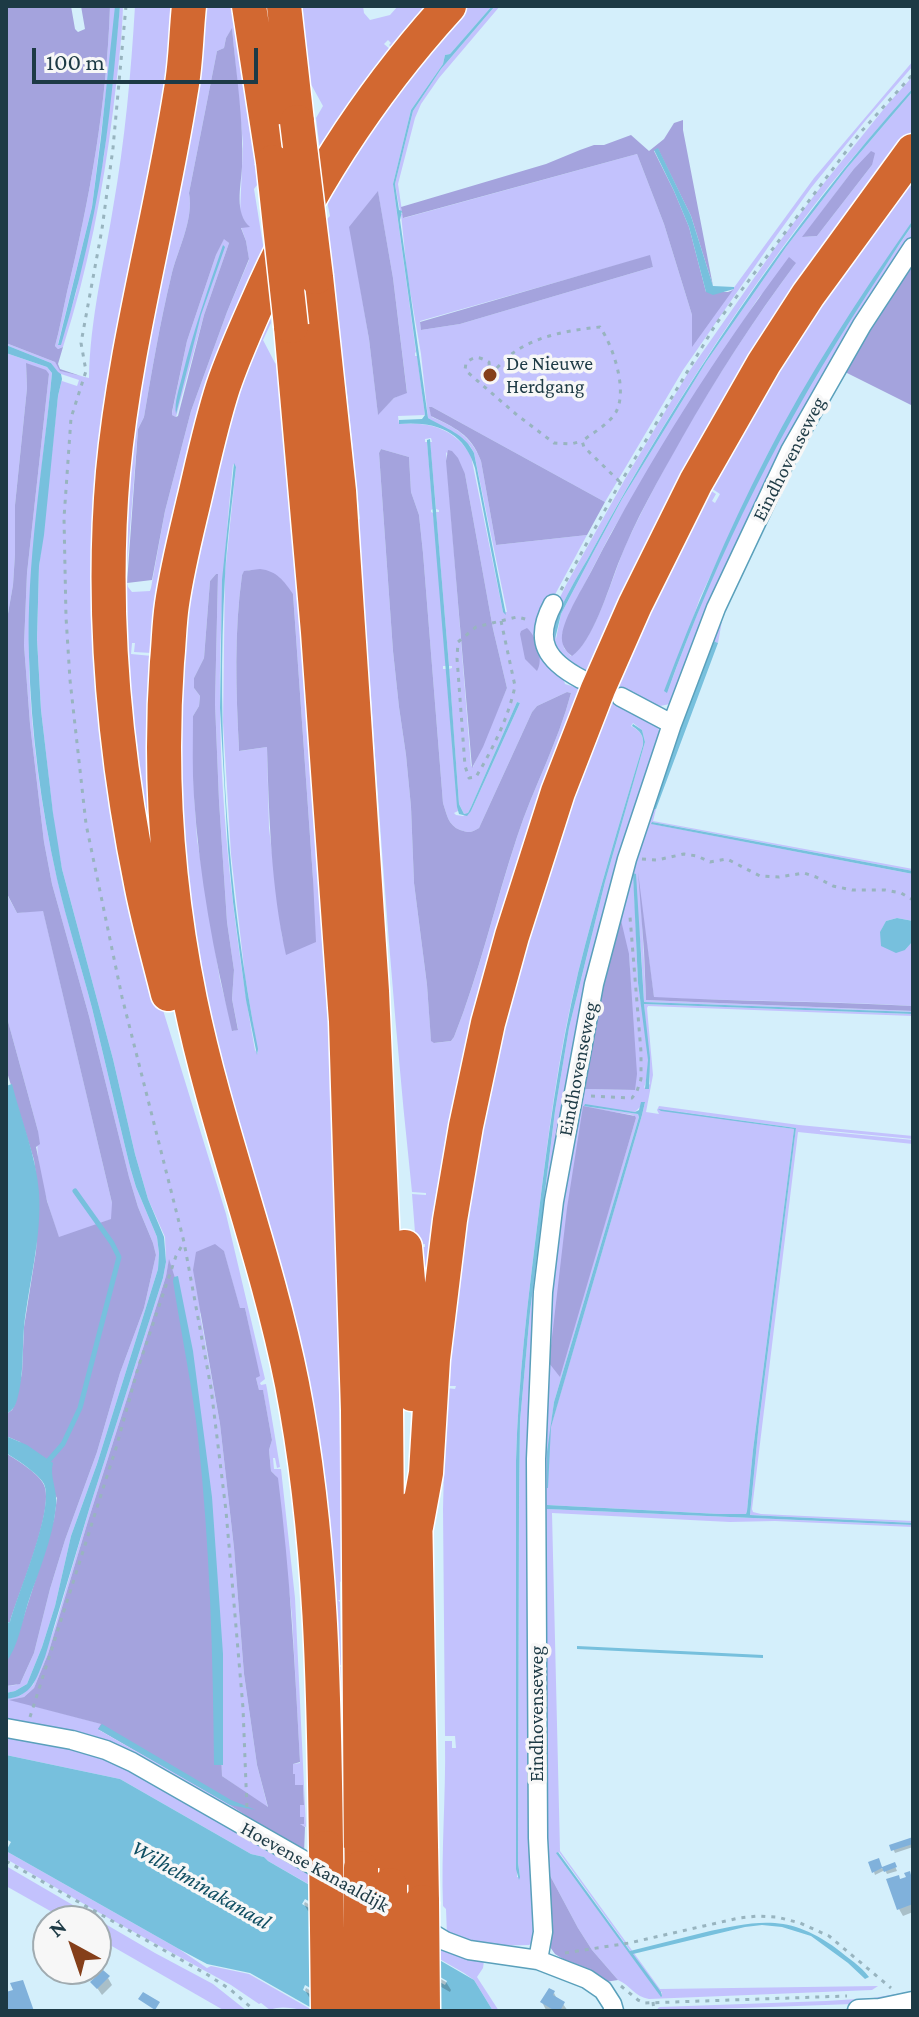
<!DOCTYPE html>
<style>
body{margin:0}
#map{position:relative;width:919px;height:2017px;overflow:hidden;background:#d4effb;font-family:"Crimson Pro",serif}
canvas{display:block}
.frame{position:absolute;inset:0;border:8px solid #1d3a45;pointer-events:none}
.north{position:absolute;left:32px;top:1905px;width:80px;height:80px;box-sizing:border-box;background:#f7f7f7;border:2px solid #a0abb0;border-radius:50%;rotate:320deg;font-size:22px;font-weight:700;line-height:32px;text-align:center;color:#1d3a45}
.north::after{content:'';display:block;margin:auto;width:28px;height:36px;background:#853f1a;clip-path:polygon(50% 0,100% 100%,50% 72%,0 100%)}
.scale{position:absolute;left:32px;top:48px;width:226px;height:36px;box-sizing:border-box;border:4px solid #1d3a45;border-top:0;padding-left:10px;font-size:24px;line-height:28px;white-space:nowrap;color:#1d3a45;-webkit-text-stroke:6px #f7f7f7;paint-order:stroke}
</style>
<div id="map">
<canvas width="919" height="2017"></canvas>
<div class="frame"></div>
<div class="north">N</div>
<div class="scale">100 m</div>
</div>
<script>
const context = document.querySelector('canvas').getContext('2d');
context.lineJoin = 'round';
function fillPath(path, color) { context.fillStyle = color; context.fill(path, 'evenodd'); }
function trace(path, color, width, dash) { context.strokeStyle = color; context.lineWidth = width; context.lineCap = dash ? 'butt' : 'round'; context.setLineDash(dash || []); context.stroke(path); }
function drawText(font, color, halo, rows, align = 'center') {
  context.font = font + ' "Crimson Pro",serif'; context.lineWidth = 7; context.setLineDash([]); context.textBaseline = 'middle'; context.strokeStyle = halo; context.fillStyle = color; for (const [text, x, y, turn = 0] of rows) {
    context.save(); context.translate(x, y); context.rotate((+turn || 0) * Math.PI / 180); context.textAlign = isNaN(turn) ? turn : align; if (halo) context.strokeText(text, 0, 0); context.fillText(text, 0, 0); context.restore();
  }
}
const green = new Path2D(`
 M110 6H115V20L92 207 58 344 60 345 76 293 104 156 120 6H123C122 41 117 76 113 111 103 191 88 270 63 347L58 349 55 346C60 328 63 310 67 292 90 199 107 102 110 6Z
 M135 6H175L173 43 104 455 150 968 226 1214 265 1379 260 1383 261 1385 266 1384 267 1389 280 1467 277 1468 275 1458H273L274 1469H281L295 1598 306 1827 299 1824 300 1805H304L303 1785H295V1775L293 1774V1764L300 1763 292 1616 276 1476 271 1471 269 1450 272 1440 263 1391 259 1390 256 1378 259 1375 245 1308 240 1309 224 1252 200 1314 220 1424 234 1548 244 1674 257 1765 268 1808 222 1776 217 1639 169 1261 166 1276 88 1521 48 1654 34 1688 24 1697 12 1700 102 1724 99 1730 230 1805 293 1848 447 1935 446 1909 443 1906C441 1851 446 1796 445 1741H452V1748H456L455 1736H445L443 1509 446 1388 455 1389 456 1386H446L457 1281 461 1280 457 1279C471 1180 489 1083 514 987 539 891 574 797 609 705L614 702 657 724 661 737 627 845 538 1323V1917L534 1942 529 1945 491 1946 449 1937 123 1752 6 1721V1699L21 1695 33 1685 55 1626 91 1503 163 1278 166 1262 165 1237 148 1199 135 1154 113 1059 62 869 55 832 41 710 37 639 39 566 58 396 62 379V381L77 386 79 380 58 373 51 363 6 345V343L55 362 61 371 89 378C90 320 104 264 113 208 125 141 131 73 135 6ZM633 723 642 730 645 742 605 882 569 1028 555 1111 530 1312 520 1421 519 1498 518 1863 520 1877H517L516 1461C518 1380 528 1299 538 1219 548 1137 558 1054 578 973 597 897 620 821 643 745 644 735 640 731 631 726Z
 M193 6H236L257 176V185L254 189 264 251 152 653 134 652 135 643H132L131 654 152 656C147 727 147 797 152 868L145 881 114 542ZM232 29 243 144 240 213 248 227H241L246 241 249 260 227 312 191 411 165 511 151 588 150 591 132 592 128 587 126 579 138 429 144 417C152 370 160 323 171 277 177 250 194 221 189 193L217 51 224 48 226 38Z
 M297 6H363L364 13 370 20 390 15 398 6H427L392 48 389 45 391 43 388 40 384 44 391 50 320 150 316 118 323 106 312 86 308 84Z
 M460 6H492L450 54 445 55 443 64 411 110 393 184 416 352 415 353V356H417L425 415 398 416 399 424C429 421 456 429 471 456L503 612H507L474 453 470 446 428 418 421 354 407 273 401 214H403L404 218 637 154 664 224 692 315V345L814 178 913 61V66L866 120 811 188 769 246 683 370 605 502 432 407H429L432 417C455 427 472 437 481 461L496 545 587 535 544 615 565 684 584 690 423 1359 416 1247H425V1244L416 1245 412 1194 426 1195V1193L412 1192C388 968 375 744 358 520L360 519 347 394 330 263 332 259 326 220 330 216 325 191ZM378 192 393 278 407 392 394 398 378 414 369 339 350 227ZM649 256 653 267 460 324 421 330 420 321ZM431 438 432 442H430L436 509 439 510V512H436L449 666H452V668L449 669 459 804 464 814 468 813 471 807 517 702 520 703 471 811 463 816 456 815 454 813 458 811 446 669H443V666H446C442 615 439 563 433 513L431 512V510L433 509 427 442H425V439ZM381 449 409 457 411 492 419 515 423 553 443 803C447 815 448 825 460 830 469 833 471 833 479 828L532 712 537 706 567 692 571 693C558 743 533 788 517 837 495 904 480 972 454 1037L451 1041 435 1043 431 1040 427 985 414 883 411 807 406 755 399 707 393 651 379 453ZM446 452 465 474 493 629 507 688 473 767 471 766Z
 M495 6H500L439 78 421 104 415 118 398 184 402 211H400L395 184 413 111 441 69Z
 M913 76V88C885 120 857 152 830 185 740 299 661 424 592 551 582 570 548 621 556 639L561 614 593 553 622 499 706 362 786 247 847 168 913 91V136L592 677 549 648 550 618 566 585 625 479 688 373 777 245 816 193 887 105ZM872 165 817 236 803 237 853 170ZM796 263C731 350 674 444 627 542 615 568 595 642 571 656L564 648 562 635 570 612 611 533 669 436 759 297Z
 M913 177V220L817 368 766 457 700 598 667 693C699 605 736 518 781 436 820 363 866 293 913 224V242L890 273 670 704 660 706 633 696 634 692 619 687 622 674 646 619 710 490 716 494 712 501 715 503 720 494 711 488 739 436 806 326Z
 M224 238 229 243 204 315 176 417 172 415V413L187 341 216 255Z
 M913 256V266L891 295 796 455 723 615 718 643 713 641 652 809H656L653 821 913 869V871L674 826 652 822V824L913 874V921L897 918 886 921 880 933 905 950 913 941V1006C827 1001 740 1001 654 998L641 901 646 1000 913 1011V1012L644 1002 641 951 633 875C636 910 636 946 638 982 641 1013 655 1058 644 1088L650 1084 644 1004 913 1014V1016L648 1006 647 1008 653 1075 646 1112 659 1114 657 1110 659 1106 799 1125 913 1136V1139L820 1130V1131L913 1140V1144L798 1132 752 1509 753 1512 761 1514 913 1521V1523L750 1515 759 1422 796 1128 659 1109 794 1129 753 1450 747 1511 746 1514 738 1515 547 1505 548 1509 913 1525V1527L775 1521 730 1522 552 1513 560 1851 660 1989 878 1986 872 1990 649 1999C635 1997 630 1985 618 1980L592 1950 578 1928 547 1870 535 1555 549 1285 589 1024 667 748 775 489ZM629 954 635 1090 585 1089ZM645 1102 642 1115 551 1426 554 1402 639 1117 638 1114 585 1106 635 1112ZM583 1107 633 1115 636 1118 559 1376ZM559 1852 660 1992H662L661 1996 561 1860 557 1853Z
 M269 305 271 323 263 340 275 363 279 365C299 570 315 775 327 981 337 1181 339 1381 342 1581L340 1582V1600H338L340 1602 341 1665H339L338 1667H341L342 1732 339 1734H341L343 1805H340L343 1807V1857L333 1678 175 829 187 577 202 498ZM233 464 236 467 225 573 223 722 231 854 245 976 258 1054 255 1050C235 937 221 821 220 706 219 625 225 545 233 464ZM250 570 293 594 313 879 287 954 282 936 269 828 267 747 240 751 239 749C236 690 234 633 242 575L244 572ZM216 574H218L215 703 219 801 227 922 234 970 232 999 238 1029 233 1031 220 980 197 839 194 793 193 716 199 706 200 696 194 688V678L204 658 210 581Z
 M6 353 47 367 52 373C43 468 28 562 29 657 30 736 44 827 63 903 72 938 83 973 92 1008 105 1061 117 1114 130 1167L136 1187 157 1237 159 1253 158 1269 97 1464 71 1536 55 1606 42 1647 27 1684 15 1691 6 1693V1686L16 1685 21 1682 34 1653 50 1589 65 1540 97 1452 120 1373 144 1308 156 1255 153 1243 138 1207 129 1177 89 1016 52 884 44 842 30 724 24 645 27 573 49 374 26 364 27 388 15 505V554L13 585 6 625Z
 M6 893 17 913 43 910 112 1203V1219L59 1238C48 1204 34 1166 38 1131L6 1014Z
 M6 1731 99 1751 443 1947 484 1961 483 1968 477 1977 499 2011H493L474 1980 464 1973 268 1861 264 1857 251 1854 120 1779 6 1755Z
 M6 1851 179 1949 207 1968 211 1966 249 1974 314 2011C298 2011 285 2004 270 2010L261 2003 259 2004 231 1985 110 1919 8 1860 6 1858Z
 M6 1866 155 1953 213 1984 247 2011H225L96 1937V1921H68L6 1886Z
 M913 1991V1995L853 2004 657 2011 658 2008 660 2007 826 2001 873 1998Z`);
const forest = new Path2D(`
 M6 6H71L75 29 78 32 85 29 81 6H110C107 102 90 199 67 292 63 310 60 328 55 346L58 349 63 347 58 364 60 369 81 376 60 371 55 362 6 343Z
 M232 28C236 74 244 121 242 167 241 187 234 213 250 227L241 228 246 241 249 259 227 312 191 411 165 511 152 580 127 583 138 429 144 417C152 370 160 323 171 277 177 250 194 221 189 193L217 51 224 48 226 38ZM224 239 229 243 204 315 178 416 176 417 172 415V412L187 341 216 255Z
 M683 120V130L713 286 691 216 658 149 654 151 674 191 689 227 706 292H728L733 290 692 347V315L664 224 637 154 403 218 401 207 546 164 580 150 594 145H604L631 135 649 151 664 139 674 123Z
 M871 151 875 153 872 165 817 236 802 237 853 170Z
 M378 191 393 278 407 393 394 398 378 415 369 339 349 227Z
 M650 255 653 267 460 324 421 330 420 322Z
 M789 257 796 263C754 319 716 378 682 438 659 479 635 520 618 564 609 588 592 643 572 656 565 651 561 644 562 635 564 617 584 586 593 568 649 460 716 355 789 257Z
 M913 266V406L843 371 891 295Z
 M26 363 46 370 49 374 27 573 24 645 30 724 44 842 52 884 89 1016 129 1177 138 1207 153 1243 156 1255 144 1308 120 1373 97 1452 65 1540 50 1589 34 1653 20 1684 6 1686V1662L15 1644 44 1553 54 1519 57 1498 20 1442 6 1436V1414L12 1410 15 1404 22 1373 24 1327 36 1251 39 1199 34 1160 6 1069V1014L38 1131 40 1144 36 1147 47 1201 59 1237 111 1219 112 1203 43 911 17 913 6 892V625L13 585 15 554V505L27 388Z
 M429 407H432L605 502 587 535 496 545 481 461C471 434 455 428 431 416Z
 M381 449 409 457 411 492 419 515 423 553 443 803C447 815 448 825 460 830 469 833 471 833 479 828L532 712 537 706 567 692 571 693C558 743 533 788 517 837 495 903 480 972 454 1037L451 1041 434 1043 431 1041 427 985 414 883 411 807 406 755 399 707 393 651 379 453Z
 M448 450 452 451 458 458 465 474 493 629 507 688 483 747 472 768 446 461Z
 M260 569C277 571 284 581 293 594L313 879 316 942 286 955C271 887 269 817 267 747L239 751V749C236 690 234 633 242 575L244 571Z
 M216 574H218L215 703 219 801 227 922 234 970 232 999 238 1030 232 1031C214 954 199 876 194 797 192 770 193 743 193 716L199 706 200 696 194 688V678L204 658 210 581Z
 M527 628C537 637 544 660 537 671L525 659 520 634 521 631Z
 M638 872 654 997C741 1002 827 1001 913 1006V1011L646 1000 644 951Z
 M620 916 629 954 637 1074 635 1090 585 1089 594 1026Z
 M583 1106 635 1116 636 1118 560 1377 549 1363 567 1208Z
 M215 1244 224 1251 240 1308H245L260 1376 256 1378 259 1390H263L272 1440 269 1450 271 1471 278 1478C290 1572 295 1667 300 1762L293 1764V1774H295V1785H303L304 1805H300V1817H304V1824H300L305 1827 304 1854 230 1805 98 1729 101 1724 9 1700 24 1697 34 1688 48 1654 88 1521 166 1276 169 1259 180 1294 193 1367 217 1639 222 1776 268 1807 257 1765 244 1674 234 1548 220 1424 193 1270 196 1252Z
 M6 1453C16 1460 39 1473 44 1485 55 1509 18 1594 10 1622L6 1623Z
 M547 1870 578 1928 592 1950 618 1980 605 1982 571 1964 555 1954 550 1947 548 1939Z`);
const water = new Path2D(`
 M115 6H120L119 17C113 83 107 149 94 213 85 258 74 302 61 345H58L92 207 101 137Z
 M492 6H495L441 69 413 111 395 184 399 210 402 211 400 220 428 418C446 429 464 433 474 453L506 615 503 612 475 468C464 431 436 421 399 424V420L422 419 425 415 393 184 411 110 443 64 445 55 450 54Z
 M913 88V91L847 168 786 247 706 362 622 499 593 553 561 614 555 639C550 617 581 572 592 551 682 386 787 228 913 88Z
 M658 148 691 216 713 286 734 287V289L713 295 706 292 689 227 674 191 654 150Z
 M913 220V224C896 248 882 272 866 296 784 422 718 552 667 693L664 691C694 612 727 533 766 457 808 375 860 296 913 220Z
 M223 245 225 247 201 315 176 414C174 403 179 389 182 377 193 332 208 289 223 245Z
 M6 345 51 363 58 372 61 374 62 379 58 396 44 535 39 566 37 639 41 710 53 813 62 869 113 1059 135 1154 148 1199 164 1237 166 1262 163 1278 91 1503 45 1657C36 1679 33 1696 6 1699V1693L15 1691 27 1684 42 1647 55 1606 71 1536 97 1464 158 1269 159 1253 157 1237 136 1187 130 1167C117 1114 105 1061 92 1008 81 965 67 923 57 879 41 807 31 731 29 657 26 562 43 468 52 373L47 367 6 353Z
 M430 439 449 666 459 804 464 814 468 813 471 807 517 702 520 703 471 811 467 816 459 814 457 807 427 442V440Z
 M234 463 236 467C232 503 227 540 225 576 216 734 228 894 258 1049L257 1055 246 1000 233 902 228 849 220 708 222 580Z
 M713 641 718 643 656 809H651Z
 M633 724 642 730 645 742 605 882 569 1028 555 1111 530 1312 520 1421 519 1498 518 1863 520 1877 519 1880 516 1869V1461C518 1380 528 1299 538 1219 548 1137 559 1054 578 973 597 897 620 821 643 745 644 735 640 731 632 726Z
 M652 822 913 871V874L651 824Z
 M633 873 636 874 644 1002 913 1012V1014L644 1004 650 1058 649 1089H645L648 1060 638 983Z
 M897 918 913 921V941L905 950 896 953 881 946 880 932 886 921Z
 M12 1084C21 1120 36 1155 39 1192 42 1237 29 1282 24 1327 22 1352 24 1376 17 1400 15 1407 12 1411 6 1414V1086Z
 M641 1102H645L642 1115 551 1427 548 1488H547V1452L554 1402 639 1117 638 1114 584 1106 585 1104 635 1112 639 1110Z
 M658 1109 796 1128 759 1422 750 1515 913 1523V1525L547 1509V1505L719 1514H746L747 1511 753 1450 794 1129 661 1111Z
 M178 1276 193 1351 212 1497 223 1654V1765H214C213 1656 210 1546 198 1437 192 1385 181 1333 173 1281L174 1277Z
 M6 1436 27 1445 53 1463C49 1476 58 1491 56 1506 53 1539 38 1572 28 1603 22 1622 18 1647 6 1662V1623L10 1622C17 1595 55 1508 44 1484 39 1474 16 1459 6 1453Z
 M577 1646 763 1655V1658L577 1649Z
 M102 1724 231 1800 256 1810 230 1805 98 1729Z
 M6 1755 120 1779 251 1854 264 1857 268 1861 474 1980 493 2011H351L305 1985 303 1990 339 2011H317L250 1973 207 1964 179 1949 6 1851 11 1842 6 1839ZM305 1899 447 1981 445 1985 302 1904Z
 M558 1852 630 1951C654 1945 678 1939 702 1933 757 1921 788 1913 837 1949 848 1958 861 1966 869 1977L865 1979 848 1963 811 1936 782 1927 762 1925 745 1927 633 1954 661 1992 662 1996 661 1997 561 1860 556 1853Z`);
const shadow = new Path2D(`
 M913 1839V1847L895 1853 892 1846Z
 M878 1860 882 1869 894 1864 897 1871 887 1874 885 1870 875 1875 874 1872Z
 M911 1877H913V1912L903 1916 899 1909 900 1882Z
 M305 1902 446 1982 451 1990 450 1992 308 1911 304 1904Z
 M108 1978 112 1985 102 1995 93 1982Z
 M306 1988 347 2011H333L309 1997 305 1990Z
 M554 1993 558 2001 563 2004 568 2011 546 2010 542 2002Z`);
const stream = new Path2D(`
 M49 1460 63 1444 80 1408 119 1257 112 1243 75 1191`);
const building = new Path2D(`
 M913 1837V1844L891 1851 889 1845Z
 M879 1858 882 1867 895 1862 897 1867 884 1872 882 1868 872 1873 868 1862Z
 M910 1871 911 1875H913V1904L897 1910 886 1879 899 1875 900 1879 906 1877 904 1873Z
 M103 1970 110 1976 97 1989 90 1982Z
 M23 1980 34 2011H6V1992L13 1990 10 1983Z
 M549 1988 555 1991 553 1995 565 2002 560 2011H555L540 2002Z
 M143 1992 160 2002 155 2010 138 1999Z`);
const path = new Path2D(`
 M126 6 113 148 102 229 81 343 86 371 71 418 64 518 66 617 70 680 86 824 122 997 184 1242 211 1388 226 1511 243 1708 247 1810
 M490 375C497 368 505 359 513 353 538 335 571 330 600 327 613 346 628 390 616 412 609 424 593 433 582 441L584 447 620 482
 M490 375 489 362C479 357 475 355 466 363L465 370 517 415 554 443 571 444 582 441
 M561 590 616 490 716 324 860 133 913 74
 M501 621 515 686C508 719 493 748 476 777L469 778 465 766 457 658 458 642 476 627 517 617 529 620
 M642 859 657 860 684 854 697 856 710 862 727 859 760 876 779 877 804 873 816 877 833 886 852 890H885L901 893 913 900
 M591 1096 632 1098 637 1091 641 1079V1052L630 917
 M30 1717 116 1448 138 1368 176 1256 184 1242
 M6 1861 208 1975 231 1990 255 2011
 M565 1953 629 1943 739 1918 758 1916 777 1917 800 1923 829 1936 891 1988
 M621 1986 638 2000 645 2003 847 1996
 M653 2002 654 2011`);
const minor = new Path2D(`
 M553 604C533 641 547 661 581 679
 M621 697 672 724
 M6 1728 72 1740 106 1750 132 1762 328 1874
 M420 1926 445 1941 469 1950 538 1960 587 1979 603 1990 612 2004 614 2011
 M538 1960 543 1932 538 1838 536 1459 543 1292 554 1201 594 984 627 859 672 724 716 608 790 451 862 325 913 247`);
const tertiary = new Path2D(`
 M859 2011 880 2010 913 2003`);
const motorway = new Path2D(`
 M249 6 273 162
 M284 6 297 122
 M316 277 339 491 372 991 385 1291 390 1885
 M291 326 318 632 346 1021 358 1411 361 1868
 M168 994C159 958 149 923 142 888 114 751 101 611 113 472 125 343 161 218 181 90 186 63 186 34 189 6
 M405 1247 409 1292 412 1394
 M415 1507 422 1902
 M416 1527 426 1473 433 1359 450 1220 466 1126 488 1023 512 936 558 792 598 689 635 605 696 482 764 363 808 295 913 151
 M326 1848C324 1692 322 1537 292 1384 266 1254 217 1130 190 1000 167 888 159 776 167 662 169 643 169 624 172 604 177 569 186 534 194 500 203 462 211 424 223 387 232 360 244 333 256 306 303 197 368 95 449 6`);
const motorwayBridge = new Path2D(`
 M297 122 316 277
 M273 162 291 326
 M326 1848 328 2011
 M361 1868V2011
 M390 1885 391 2011
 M422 1902 423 2011`);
const markers = [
 [490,375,8,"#853f1a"]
];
const poiNames = [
 ["De Nieuwe",506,364],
 ["Herdgang",506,387]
];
const streetNames = [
 ["Eindhovenseweg",789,459,-63],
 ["Eindhovenseweg",578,1069,-79],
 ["Eindhovenseweg",537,1714,-90],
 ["Hoevense Kanaaldijk",315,1867,29]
];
const waterNames = [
 ["Wilhelminakanaal",201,1885,30]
];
fillPath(green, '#c3c2fd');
fillPath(forest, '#a4a3dd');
fillPath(water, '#77c0dd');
fillPath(shadow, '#0003');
trace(stream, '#77c0dd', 5);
fillPath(building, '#80b1db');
trace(minor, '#5aa0bb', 21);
trace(tertiary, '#5aa0bb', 25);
trace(motorway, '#fff', 37);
trace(path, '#98b4bf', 3, [4, 6]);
trace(minor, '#fff', 18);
trace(tertiary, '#fff', 22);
trace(motorway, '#d26831', 34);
trace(motorwayBridge, '#fff', 37, []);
trace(motorwayBridge, '#d26831', 34);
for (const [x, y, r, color] of markers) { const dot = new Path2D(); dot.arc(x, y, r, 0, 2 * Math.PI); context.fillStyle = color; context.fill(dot); trace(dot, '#f7f7f7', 3); }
drawText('20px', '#1d3a45', '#f7f7f7', poiNames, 'left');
drawText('20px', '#1d3a45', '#f7f7f7', streetNames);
drawText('italic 22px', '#0e4d61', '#f7f7f7', waterNames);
</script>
